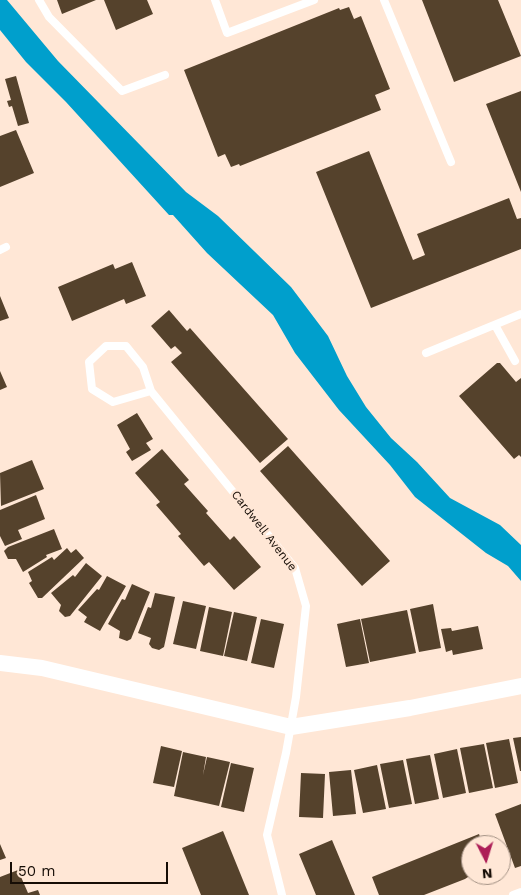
<!DOCTYPE html>
<style>
body{margin:0}
#map{position:relative;width:521px;height:895px;overflow:hidden;background:#ffe7d6;font-family:"Work Sans",sans-serif}
canvas{display:block}
.north{position:absolute;left:461px;top:835px;width:50px;height:50px;box-sizing:border-box;background:#ffe7d6;border:1px solid #a29083;border-radius:50%;rotate:175deg;font-size:14px;font-weight:700;line-height:20px;text-align:center;color:#160d06}
.north::after{content:'';display:block;margin:auto;width:18px;height:22px;background:#ad1e57;clip-path:polygon(50% 0,100% 100%,50% 72%,0 100%)}
.scale{position:absolute;left:10px;top:862px;width:158px;height:22px;box-sizing:border-box;border:2px solid #160d06;border-top:0;padding-left:6px;font-size:15px;line-height:18px;white-space:nowrap;color:#160d06;-webkit-text-stroke:4px #ffe7d6;paint-order:stroke}
</style>
<div id="map">
<canvas width="521" height="895"></canvas>
<div class="north">N</div>
<div class="scale">50 m</div>
</div>
<script>
const context = document.querySelector('canvas').getContext('2d');
context.lineJoin = 'round';
function fillPath(path, color) { context.fillStyle = color; context.fill(path, 'evenodd'); }
function trace(path, color, width, dash) { context.strokeStyle = color; context.lineWidth = width; context.lineCap = dash ? 'butt' : 'round'; context.setLineDash(dash || []); context.stroke(path); }
function drawText(font, color, halo, rows, align = 'center') {
  context.font = font + ' "Work Sans",sans-serif'; context.lineWidth = 5; context.setLineDash([]); context.textBaseline = 'middle'; context.strokeStyle = halo; context.fillStyle = color; for (const [text, x, y, turn = 0] of rows) {
    context.save(); context.translate(x, y); context.rotate((+turn || 0) * Math.PI / 180); context.textAlign = isNaN(turn) ? turn : align; if (halo) context.strokeText(text, 0, 0); context.fillText(text, 0, 0); context.restore();
  }
}
const water = new Path2D(`
 M0 0H7L58 61 186 192 218 216 291 287 328 336 347 376 366 407 391 438 417 462 450 498 500 525 521 545V581L508 566 486 553 415 497 390 465 339 410 295 353 273 315 207 253 173 215H169L66 102 26 62 0 30Z`);
const building = new Path2D(`
 M57 0H96L62 14Z
 M104 0H147L153 14 116 30Z
 M422 0H498L521 56 454 82Z
 M349 7 354 19 361 16 390 89 375 95 381 110 240 166 239 164 231 167 225 154 218 157 184 70 339 8 340 10Z
 M16 76 29 123 18 126 12 106 9 107 7 101 11 100 5 79Z
 M521 91V192L486 104Z
 M16 130 34 173 0 187V136Z
 M369 151 413 260 425 255 417 234 509 198 517 219 521 218V249L371 308 316 172Z
 M132 262 146 296 126 304 124 299 72 321 58 287 113 264 115 269Z
 M0 296 9 318 0 321Z
 M169 310 187 331 190 328 288 439 260 463 171 362 182 353 175 346 171 349 151 326Z
 M497 363H500L516 382 521 378V457L519 455 514 459 459 396Z
 M0 371 7 387 0 390Z
 M137 413 153 439 146 443 151 450 132 461 126 452 130 449 117 425Z
 M288 446 390 561 362 586 260 471Z
 M162 449 189 480 184 484 208 511 206 513 230 540 234 536 261 567 234 590 209 562 204 566 178 536 181 534 156 505 160 502 135 473Z
 M32 460 44 489 1 506 0 473Z
 M36 495 45 519 18 530 22 539 5 546 0 536V510Z
 M54 529 62 549 46 555 47 557 23 572 16 559H8L4 551 8 547Z
 M67 548 71 553 76 549 84 558 42 598H38L29 583 32 581 28 572 52 557 54 560Z
 M86 563 102 576 70 616 65 617 59 611 61 605 51 593 73 575 75 577Z
 M107 576 126 586 100 631 84 622 87 617 78 610 97 589 99 590Z
 M132 584 150 592 131 639 127 641 119 638 120 631 108 624 122 599 125 600Z
 M155 593 175 597 164 647 159 650 152 648 149 644 151 638 138 633 148 607 151 608Z
 M183 601 206 606 196 649 173 644Z
 M433 604 441 648 419 652 410 609Z
 M209 607 232 612 223 656 200 651Z
 M407 610 416 653 370 662 361 619Z
 M234 612 257 617 247 661 224 656Z
 M261 619 284 624 274 668 251 663Z
 M360 619 369 663 346 667 337 624Z
 M478 626 483 649 453 655 452 650 446 652 441 629 451 628 452 631Z
 M521 737V771H520L513 738Z
 M509 739 518 783 495 788 486 743Z
 M484 744 493 788 469 793 460 748Z
 M161 746 182 751 174 787 153 783Z
 M457 749 466 793 443 798 434 754Z
 M183 752 206 757 203 775 207 757 230 762 219 806 174 796Z
 M430 755 439 799 415 804 406 759Z
 M403 760 412 804 389 808 380 764Z
 M231 763 254 768 244 812 221 807Z
 M377 765 386 809 363 813 354 770Z
 M351 770 356 814 333 816 329 772Z
 M301 773 325 774 323 818 299 817Z
 M521 804V866L515 868 495 814Z
 M223 831 249 895H201L182 848Z
 M479 834 483 845H471V875L465 879 424 895H379L372 877Z
 M332 840 355 895H316L299 854Z
 M0 844 6 858 0 860Z
 M18 870 28 893 38 890 40 895H0V877Z`);
const service = new Path2D(`
 M39 0 49 17 122 91 165 75
 M215 0 227 33 314 0
 M384 0 451 162
 M0 250 6 247
 M495 325 515 361
 M426 353 521 314
 M151 391 113 402 92 389 89 362 106 346H126L143 367 151 391 295 568 306 606 296 697 286 753 267 835 282 895
 M513 895 521 892`);
const minor = new Path2D(`
 M0 663 42 668 291 727 410 708 521 686`);
const streetNames = [
 ["Cardwell Avenue",264,531,52]
];
fillPath(water, '#009fcc');
fillPath(building, '#55422c');
trace(service, '#fff', 8);
trace(minor, '#fff', 16);
drawText('12px', '#160d06', '#ffe7d6', streetNames);
</script>
